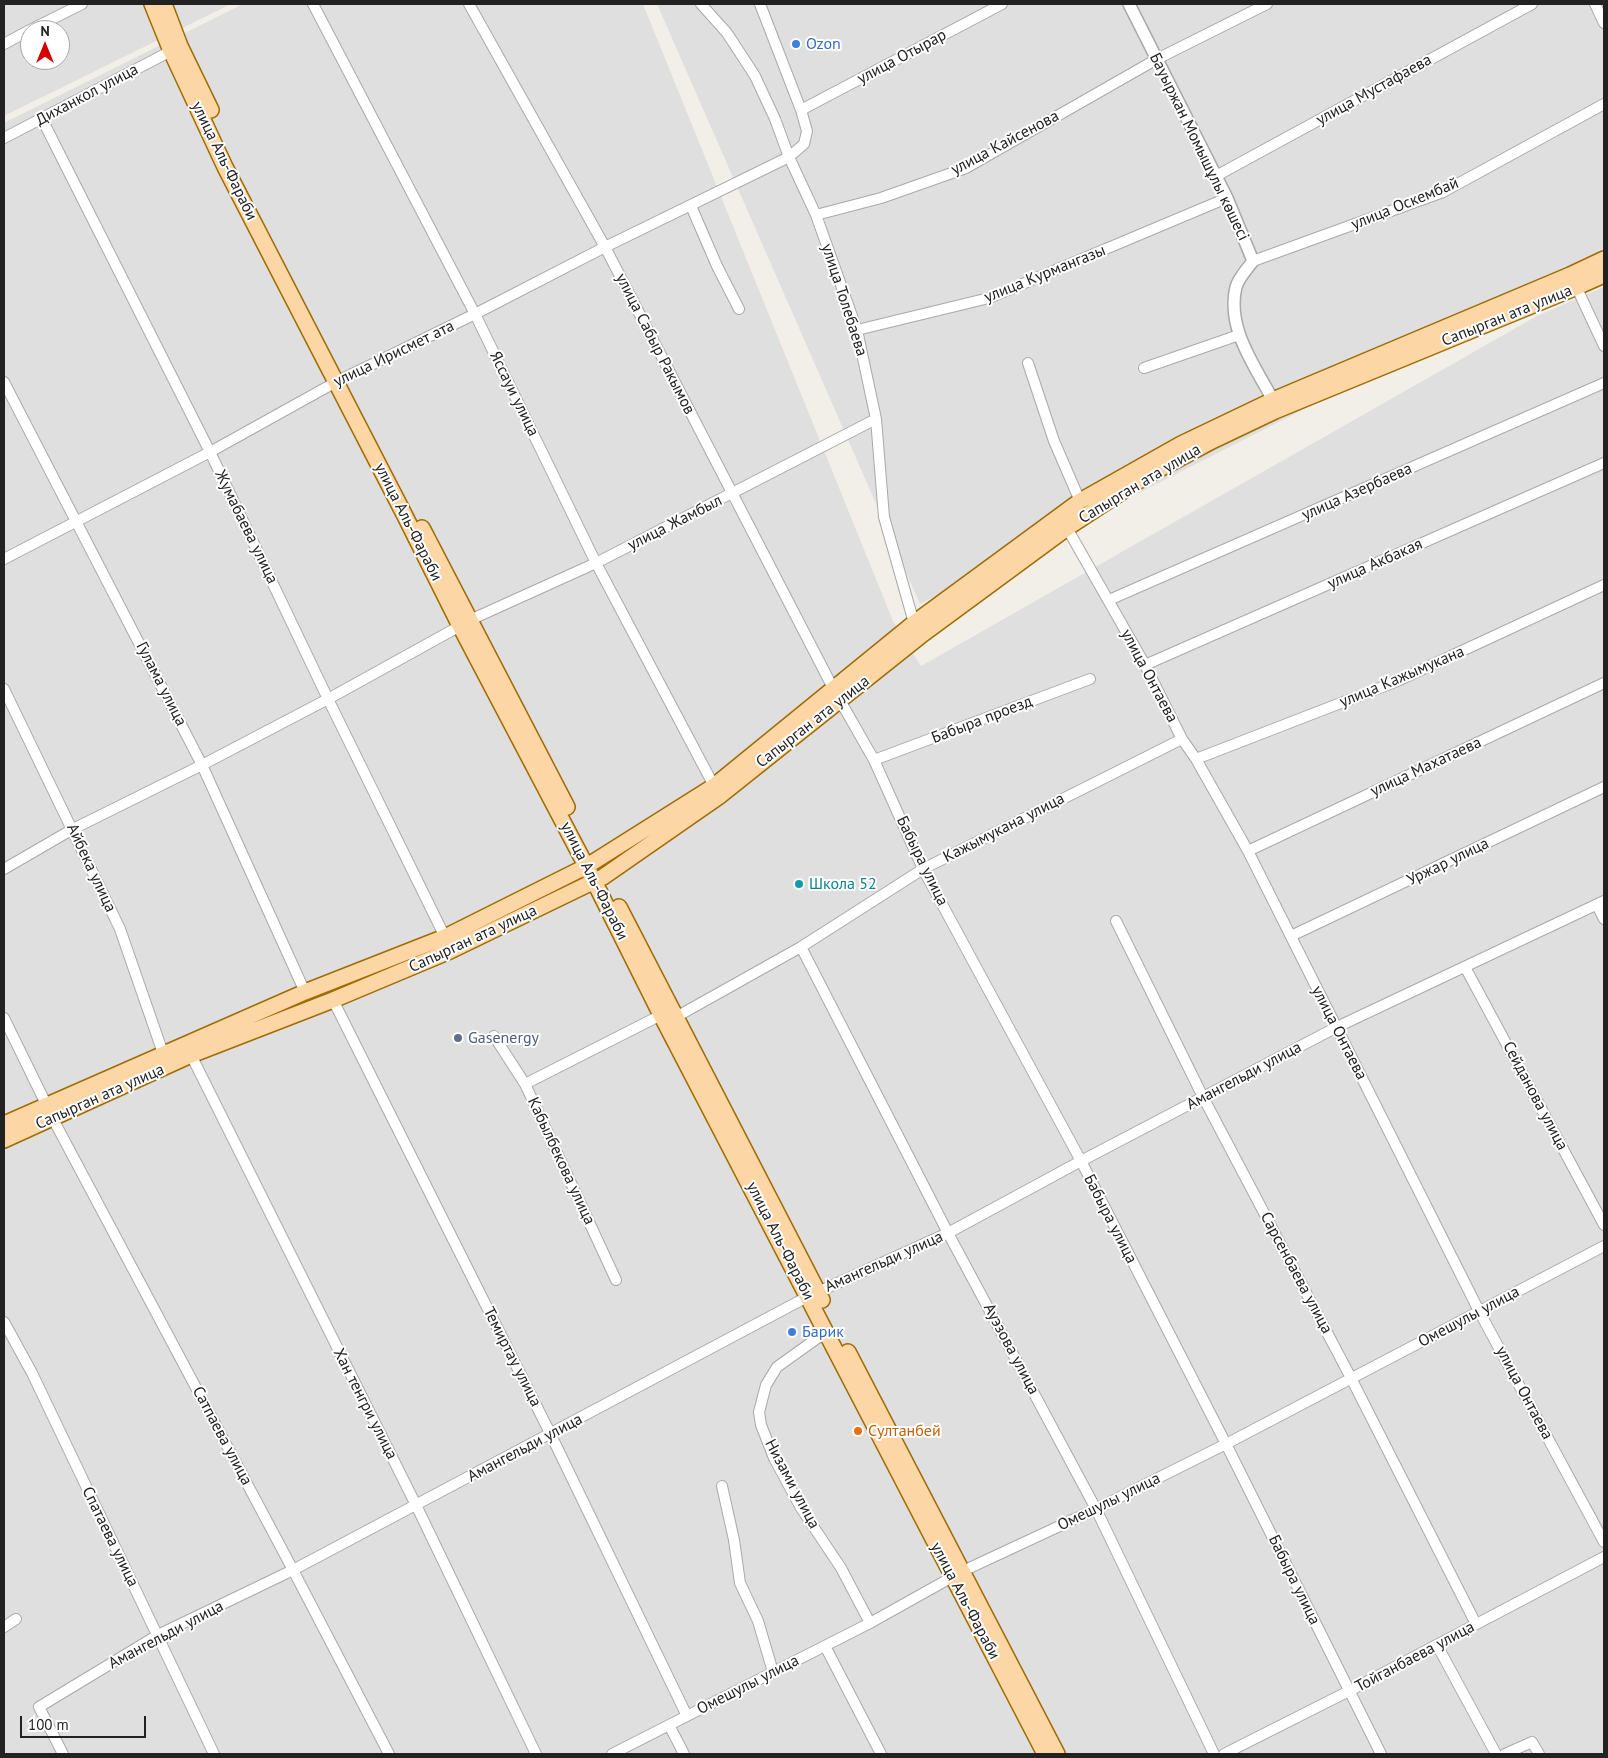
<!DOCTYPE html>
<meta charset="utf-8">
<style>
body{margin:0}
#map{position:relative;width:1608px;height:1758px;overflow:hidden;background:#f2efe9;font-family:"PT Sans",sans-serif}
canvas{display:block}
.frame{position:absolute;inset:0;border:5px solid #222;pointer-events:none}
.north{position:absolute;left:20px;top:20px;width:50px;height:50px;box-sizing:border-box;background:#fff;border:1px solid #a7a7a7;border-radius:50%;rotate:0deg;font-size:14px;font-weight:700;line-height:20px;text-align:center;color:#222}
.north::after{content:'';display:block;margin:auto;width:18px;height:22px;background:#d40000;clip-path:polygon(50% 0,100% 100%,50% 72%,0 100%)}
.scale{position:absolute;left:20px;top:1716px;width:126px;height:22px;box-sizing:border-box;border:2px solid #222;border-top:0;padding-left:6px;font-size:15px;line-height:18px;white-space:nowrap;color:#222;-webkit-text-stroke:4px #fff;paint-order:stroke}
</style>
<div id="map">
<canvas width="1608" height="1758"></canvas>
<div class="frame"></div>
<div class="north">N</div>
<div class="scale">100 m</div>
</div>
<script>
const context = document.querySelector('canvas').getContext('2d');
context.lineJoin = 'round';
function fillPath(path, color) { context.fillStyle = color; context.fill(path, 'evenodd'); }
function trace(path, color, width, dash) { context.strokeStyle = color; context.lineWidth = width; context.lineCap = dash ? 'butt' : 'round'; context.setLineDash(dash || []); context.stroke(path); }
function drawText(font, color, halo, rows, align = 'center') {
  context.font = font + ' "PT Sans",sans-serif'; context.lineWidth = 4; context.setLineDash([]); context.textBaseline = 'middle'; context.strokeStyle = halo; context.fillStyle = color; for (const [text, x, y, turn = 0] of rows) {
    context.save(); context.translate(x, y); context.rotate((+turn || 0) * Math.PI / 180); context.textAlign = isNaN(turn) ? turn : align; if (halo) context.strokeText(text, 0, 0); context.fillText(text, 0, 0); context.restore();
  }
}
const residential = new Path2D(`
 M4 4H231L4 116ZM30 30H60V60H30Z
 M243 4H643L893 621 921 666 1537 316 1604 287V1754H4V123Z
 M657 4H1604V257L920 604Z`);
const minor = new Path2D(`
 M313 4 475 314 596 563 714 786
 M469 4 605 247 833 688 874 760 923 869 1081 1161 1226 1444 1381 1754
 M701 4 727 33 755 76 775 119 789 157 816 215 857 330 876 419 884 517 914 623
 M1595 4 1604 23
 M30 30 82 4
 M4 44 30 30
 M801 110 1002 4
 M42 119 210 452 328 699 445 937
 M4 138 171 51
 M1216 176 1532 4
 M691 206 717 266 739 309
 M816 215 881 198 966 168 1157 59 1267 4
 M1253 261 1443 192 1604 104
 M1574 282 1604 346
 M857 330 989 298 1227 198
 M1028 363 1054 441 1080 501
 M1144 368 1239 335
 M4 382 202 765 305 992
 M1067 528 1145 665 1182 739 1196 759 1248 851 1479 1311 1604 1542
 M4 559 210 452 336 382 475 314 605 247 789 157 804 144 807 131 801 110 760 4
 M1109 600 1604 383
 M470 620 596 563 876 419
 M1145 665 1604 463
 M4 689 120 929 163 1053
 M1196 759 1395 682 1604 585
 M874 760 1090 679
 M1248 851 1604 683
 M4 869 73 829 202 765 328 699 460 626
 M1597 905 1604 919
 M1116 921 1203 1097 1351 1378 1476 1624
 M1291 936 1604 787
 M801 947 948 1233 1096 1509 1214 1754
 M1465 967 1604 1225
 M333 1000 551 1435 687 1716
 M676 1017 801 947 923 869 1182 739
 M4 1018 47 1106
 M494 1036 525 1084
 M191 1055 416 1505 536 1754
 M53 1119 293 1570 389 1754
 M616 1280 525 1084 665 1013
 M4 1322 32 1373 214 1754
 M826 1332 777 1367 766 1385 759 1412 761 1425 774 1458 801 1508 841 1568 870 1623
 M722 1486 734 1540 740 1583 758 1621 773 1672
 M4 1627 16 1619
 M1437 1645 1496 1754
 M825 1646 881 1754
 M669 1725 684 1754
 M63 1754 39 1707 158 1635 293 1570 809 1296 948 1233 1081 1161 1337 1027 1604 901
 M612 1754 870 1623 963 1571 1096 1509 1226 1444 1604 1246
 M1224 1754 1349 1691 1604 1557
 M1505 1754 1532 1742 1539 1754`);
const tertiary = new Path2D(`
 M1129 4 1227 198 1253 261C1247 269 1238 279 1236 287 1226 328 1255 366 1273 400`);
const primary = new Path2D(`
 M152 4 171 51 225 167 404 514 460 626 594 881 661 1015 1045 1754
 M164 4 180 46 211 110
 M422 528 567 807
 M619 907 822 1300
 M4 1124 305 992 445 937 587 866 714 786 914 623 1080 501 1181 444 1273 400 1570 275 1604 259
 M4 1140 191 1055 333 1000 450 951 603 877 721 795 923 634 1067 528 1143 478 1212 441 1275 411 1577 287 1604 275
 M848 1352 1057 1754`);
const markers = [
 [796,44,5,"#3f7fe0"],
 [799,884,5,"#0f9aa8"],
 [458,1038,5,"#5c6f8a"],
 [792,1332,5,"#3f7fe0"],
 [858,1431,5,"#e8710a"]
];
const shopNames = [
 ["Ozon",806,44],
 ["Барик",802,1332]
];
const streetNames = [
 ["улица Отырар",902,57,-28],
 ["улица Мустафаева",1374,90,-29],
 ["Диханкол улица",87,95,-28],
 ["улица Кайсенова",1005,143,-28],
 ["Бауыржан Момышұлы көшесі",1199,147,64],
 ["улица Аль-Фараби",224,161,64],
 ["улица Оскембай",1405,204,-22],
 ["улица Курмангазы",1045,274,-22],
 ["улица Толебаева",844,300,72],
 ["Сапырган ата улица",1507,316,-22],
 ["улица Сабыр Ракымов",655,344,63],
 ["улица Ирисмет ата",394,354,-26],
 ["Яссауи улица",514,394,64],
 ["Сапырган ата улица",1140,484,-31],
 ["улица Азербаева",1357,492,-24],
 ["улица Аль-Фараби",408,522,63],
 ["улица Жамбыл",675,523,-27],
 ["Жумабаева улица",246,527,64],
 ["улица Акбакая",1375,564,-24],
 ["улица Онтаева",1149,676,62],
 ["улица Кажымукана",1402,677,-23],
 ["Гулама улица",161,684,63],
 ["Бабыра проезд",982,720,-21],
 ["Сапырган ата улица",813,722,-38],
 ["улица Махатаева",1426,767,-25],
 ["Кажымукана улица",1004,828,-27],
 ["Бабыра улица",922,861,64],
 ["Уржар улица",1448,862,-26],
 ["Айбека улица",91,868,65],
 ["улица Аль-Фараби",594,881,63],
 ["Сапырган ата улица",473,939,-25],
 ["улица Онтаева",1339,1033,63],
 ["Амангельди улица",1244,1076,-28],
 ["Сейданова улица",1535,1096,62],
 ["Сапырган ата улица",100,1097,-24],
 ["Кабылбекова улица",561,1161,65],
 ["Бабыра улица",1110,1219,63],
 ["улица Аль-Фараби",780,1241,63],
 ["Амангельди улица",884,1262,-24],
 ["Сарсенбаева улица",1296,1273,62],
 ["Омешулы улица",1469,1317,-28],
 ["Ауэзова улица",1011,1349,62],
 ["Темиртау улица",512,1357,63],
 ["улица Онтаева",1524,1393,62],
 ["Хан тенгри улица",365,1404,63],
 ["Сатпаева улица",222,1436,62],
 ["Амангельди улица",525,1448,-28],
 ["Низами улица",792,1484,62],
 ["Омешулы улица",1109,1502,-26],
 ["Спатаева улица",110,1537,64],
 ["Бабыра улица",1294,1580,64],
 ["улица Аль-Фараби",965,1601,62],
 ["Амангельди улица",166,1635,-28],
 ["Тойганбаева улица",1415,1657,-28],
 ["Омешулы улица",748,1685,-27]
];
const cultureNames = [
 ["Школа 52",809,884]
];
const serviceNames = [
 ["Gasenergy",468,1038]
];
const foodNames = [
 ["Султанбей",868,1431]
];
fillPath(residential, '#e0dfdf');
trace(minor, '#a9a9a9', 12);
trace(tertiary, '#a9a9a9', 14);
trace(primary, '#a06b00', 18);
trace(minor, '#fff', 10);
trace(tertiary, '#fff', 11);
trace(primary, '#fcd6a4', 15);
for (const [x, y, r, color] of markers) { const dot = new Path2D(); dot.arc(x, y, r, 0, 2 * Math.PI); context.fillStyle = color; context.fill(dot); trace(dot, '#fff', 2); }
drawText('16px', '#366cbe', '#fff', shopNames, 'left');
drawText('16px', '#222', '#fff', streetNames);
drawText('16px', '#0d838f', '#fff', cultureNames, 'left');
drawText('16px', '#4e5e75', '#fff', serviceNames, 'left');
drawText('16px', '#c56008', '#fff', foodNames, 'left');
</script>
